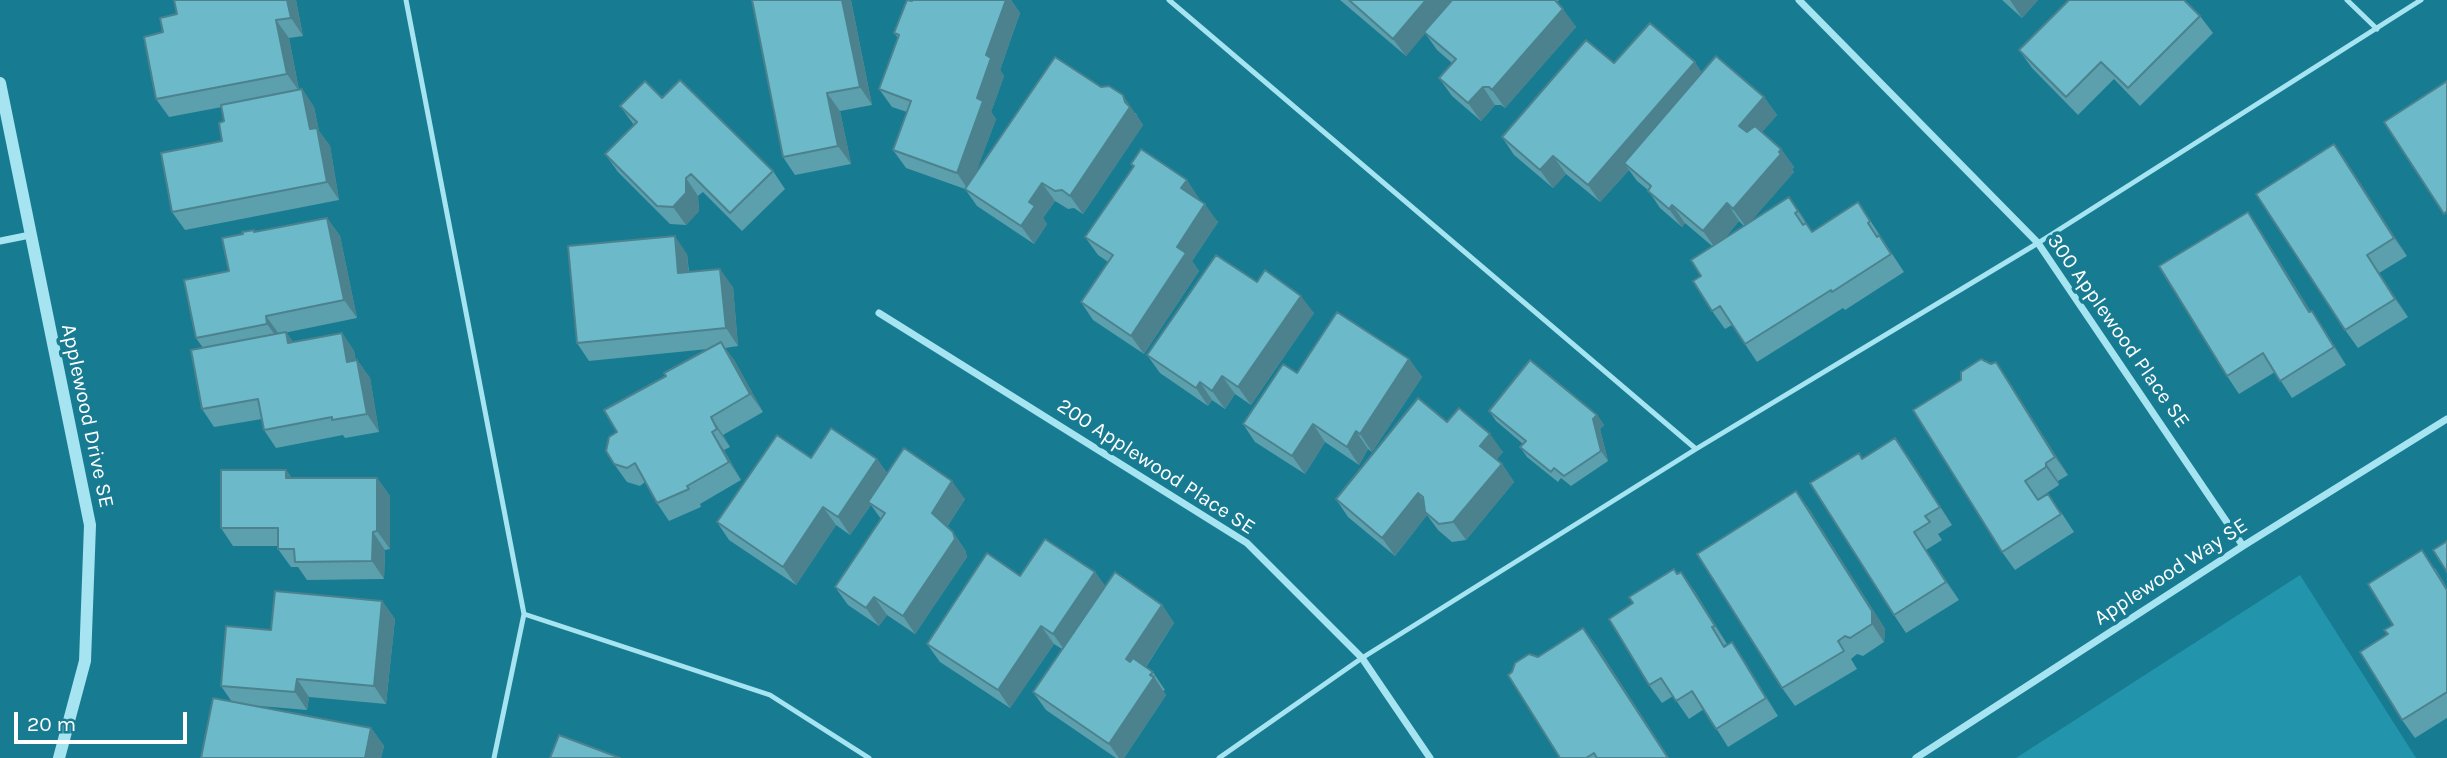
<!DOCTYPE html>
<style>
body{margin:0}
#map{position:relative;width:2447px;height:758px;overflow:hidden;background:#177b92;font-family:Karla,sans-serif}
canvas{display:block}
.scale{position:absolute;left:14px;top:712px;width:173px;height:32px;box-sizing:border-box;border:4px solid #fff;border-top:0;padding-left:9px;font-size:21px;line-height:24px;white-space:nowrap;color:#fff;-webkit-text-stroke:5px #177b92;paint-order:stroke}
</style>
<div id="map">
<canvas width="2447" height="758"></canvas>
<div class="scale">20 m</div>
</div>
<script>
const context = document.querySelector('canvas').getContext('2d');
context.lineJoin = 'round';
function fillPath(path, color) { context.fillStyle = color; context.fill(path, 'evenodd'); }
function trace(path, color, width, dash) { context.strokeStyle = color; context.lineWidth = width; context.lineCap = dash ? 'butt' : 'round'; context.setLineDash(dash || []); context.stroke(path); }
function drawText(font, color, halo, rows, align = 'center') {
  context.font = font + ' Karla,sans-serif'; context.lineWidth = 7; context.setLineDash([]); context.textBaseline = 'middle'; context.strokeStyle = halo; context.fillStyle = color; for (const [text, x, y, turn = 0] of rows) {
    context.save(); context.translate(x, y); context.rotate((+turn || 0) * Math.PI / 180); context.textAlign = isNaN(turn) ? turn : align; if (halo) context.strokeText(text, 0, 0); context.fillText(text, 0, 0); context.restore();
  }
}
const green = new Path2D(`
 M2300 575 2416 758H2016Z`);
const service = new Path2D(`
 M406 0 524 614 494 758
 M1169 0 1696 449
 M2347 0 2377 29
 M524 614 770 695 869 758
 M1219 758 1362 658 1696 449 2038 243 2421 0`);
const minor = new Path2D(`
 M1799 0 2038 243 2243 546
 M0 241 30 235
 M879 313 1247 543 1362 658 1430 758
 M1916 758 2243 546 2447 419`);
const tertiary = new Path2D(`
 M0 83 90 525 85 661 59 758`);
const wall = new Path2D(`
 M296 0 303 36 289 38 299 90 302 89 314 107 319 131 330 146 339 200 185 230 172 212 222 141 224 121 222 107 169 117 156 99 163 32Z
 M851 0 872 105 840 111 851 164 795 175 783 157Z
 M912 0H1011L1020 13 1000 70 1004 76 991 112 996 119 976 172 1136 113 1137 116 1143 125 1083 214 1074 208 1068 209 1055 201 1043 218 1047 224 1034 244 977 206 965 189 906 168 893 150 907 112 892 107 879 89 898 38 894 33Z
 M1340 0H1559L1557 2 1576 27 1505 108 1501 105H1495L1481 121 1452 96 1439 78 1452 63 1437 50 1425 33 1406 56Z
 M2002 0H2038L2022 18Z
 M2200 16 2213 33 2140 106 2114 79 2078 115 2032 68 2019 50Z
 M1614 63 1702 72 1764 97 1777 115 1762 132 1781 149 1794 167 1792 169 1794 172 1750 222 1789 197 1812 232 1858 202 1904 272 1845 310 1843 308 1757 362 1732 325 1725 329 1712 311 1701 276 1712 246 1685 223 1682 227 1660 208 1648 190 1637 181 1629 170 1600 202 1566 174 1553 188 1514 155 1502 137ZM1739 221 1744 226 1725 238Z
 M662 98 773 171 785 189 742 231 703 192 698 196 699 211 686 225 670 224 618 172 605 154 634 125 620 106Z
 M2334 144 2407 256 2379 273 2408 317 2358 348 2345 330Z
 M1131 164 1199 198 1198 199 1218 222 1192 261 1199 271 1144 354 1093 320 1081 302 1108 262 1098 255 1085 237 1133 167Z
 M327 218 340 236 357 318 279 334 286 332 293 342 342 333 354 351 356 361 357 360 370 378 379 432 345 438 343 435 276 448 264 430 262 419 214 427 202 409 203 348 196 338 229 271 243 234 254 230 255 232Z
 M2260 230 2311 312 2312 311 2324 329 2346 365 2292 398 2275 372 2239 394 2227 376Z
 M687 254 689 272 733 287 738 346 725 348 734 360 763 412 723 435 730 447 724 450 741 480 700 504 701 507 669 521 657 503 645 482 640 486 627 482 614 464 617 432 666 376 708 349 589 361 577 343Z
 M1257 282 1314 313 1251 405 1235 394 1225 409 1212 400 1208 406 1160 373 1147 355Z
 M1409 359 1422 377 1372 452 1368 449 1359 465 1325 442 1305 474 1255 442 1243 424 1297 373Z
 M1996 362 2008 380 2068 475 2058 481 2059 485 2038 499 2061 512 2074 532 2015 570 2002 552 1991 364Z
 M1489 411 1597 415 1604 425 1600 429 1608 461 1571 486 1561 478 1558 482 1527 457 1520 447 1523 444 1496 421Z
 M1447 422 1503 452 1496 460 1502 464 1514 482 1466 540 1452 542 1438 530 1427 515 1395 556 1348 517 1336 499Z
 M1908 456 1952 525 1938 534 1942 540 1926 550 1959 600 1906 633 1894 615 1863 459Z
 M811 458 877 459 887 473 965 499 947 527 953 532 965 550 967 557 915 634 887 615 879 626 848 605 835 587 881 519 871 505 850 535 836 525 796 585 729 540 717 522Z
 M286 470 292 478H377L390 496V549L385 550 384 579 307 580 298 567H291L278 549V546H233L221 528Z
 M1796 491 1809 509 1885 629 1884 642 1863 656 1857 654 1851 659 1857 669 1795 706 1782 688Z
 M2435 568 2447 588V718L2415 738 2402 720 2393 625Z
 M1095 572 1105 586 1162 605 1174 623 1146 667 1153 672 1165 690 1163 691 1166 695 1124 758H1116L1046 710 1033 692 1062 649 1054 644 1010 708 940 662 927 644 1020 576Z
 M1677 573 1694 590 1727 644 1724 645 1725 647 1732 642 1744 660 1778 716 1728 747 1704 709 1689 719 1673 696 1662 703 1649 685 1633 603Z
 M382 601 395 619 386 704 309 697 307 710 248 705 371 728 384 746 381 758H201L232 702 221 686 271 630Z
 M1583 628 1596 645 1669 758H1560L1538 657Z`);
const shadedWall = new Path2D(`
 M287 0H296L303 36 291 18Z
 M842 0H851L872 105 860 87Z
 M1006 0H1011L1020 13 1000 70 1004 76 991 112 996 119 969 191 957 173 986 55Z
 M1426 0H1454L1406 56 1393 39Z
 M2010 0H2038L2022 18Z
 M1563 9 1576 27 1505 108 1492 90Z
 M276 20 289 38 299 91 287 74Z
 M1695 62 1707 80 1624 163 1629 170 1600 202 1588 185Z
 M1483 87 1495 105 1481 121 1468 103Z
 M302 89 314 107 319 131 330 146 339 200 327 182 310 129Z
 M827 93 840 111 851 164 838 146Z
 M1123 95 1143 125 1083 214 1070 196 1125 102Z
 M1764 97 1777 115 1752 144 1739 126Z
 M2334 144 2347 162 2407 256 2394 238Z
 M1781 149 1794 167 1792 169 1794 172 1746 227 1733 209Z
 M1553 156 1566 174 1553 188 1540 170Z
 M686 178 698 196 699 211 686 225 673 207Z
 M1187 180 1199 198 1194 206 1181 188Z
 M1042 183 1055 201 1043 218 1047 224 1034 244 1021 226 1029 202Z
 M1789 197 1802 215 1810 229 1798 211Z
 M1727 203 1739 221 1716 249 1703 231Z
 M1205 204 1218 222 1192 261 1199 271 1144 354 1131 336 1177 247Z
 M1672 205 1685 223 1682 227 1669 209Z
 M2248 212 2260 230 2322 330 2309 312Z
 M327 218 340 236 357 318 344 300Z
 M675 236 687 254 690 291 678 273Z
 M2367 255 2379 273 2408 317 2395 299Z
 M720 269 733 287 738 346 726 328Z
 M1301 296 1314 313 1251 405 1238 387Z
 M2312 311 2324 329 2346 365 2334 347Z
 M266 316 279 334 280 342 267 324Z
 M286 332 299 350 288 343Z
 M342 333 354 351 359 380 347 362Z
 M721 342 734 360 763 412 750 394Z
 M1409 359 1422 377 1372 452 1360 434Z
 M357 360 370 378 379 432 367 414Z
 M1996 362 2008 380 2068 475 2055 457Z
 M1222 376 1235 394 1225 409 1212 391Z
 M1200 382 1212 400 1208 406 1196 388Z
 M1597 415 1604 425 1600 429 1608 461 1601 451 1593 419Z
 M711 417 723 435 730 447 717 429Z
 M1313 424 1325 442 1305 474 1292 456Z
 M1356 431 1368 449 1359 465 1347 447Z
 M712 432 724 450 741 480 729 462Z
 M1490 434 1503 452 1493 464 1480 446Z
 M1895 438 1908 456 1952 525 1940 507Z
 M877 459 890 477 868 502 871 505 850 535 838 517Z
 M2046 463 2058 481 2059 485 2046 467Z
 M1502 464 1514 482 1466 540 1453 522Z
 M286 470 299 488 286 478Z
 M377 478 390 496V549L377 531Z
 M952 481 965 499 944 531 932 513Z
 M1796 491 1809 509 1885 629 1884 642 1872 624Z
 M1418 493 1430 511 1425 512 1427 515 1395 556 1382 538Z
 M823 507 836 525 796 585 783 567Z
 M373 532 385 550 384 579 372 561Z
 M953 532 965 550 967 557 915 634 903 616Z
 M1914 532 1926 550 1959 600 1946 582Z
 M2422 550 2447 588V590Z
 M1095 572 1108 590 1066 652 1053 634Z
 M1681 572 1694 590 1727 644 1715 626Z
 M874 597 887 615 879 626 866 608Z
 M382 601 395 619 386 704 374 686Z
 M1162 605 1174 623 1139 677 1126 659Z
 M1041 626 1054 644 1010 708 998 690Z
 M1583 628 1596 645 1669 758H1668Z
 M1732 642 1744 660 1778 716 1766 698Z
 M1154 677 1166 695 1124 758H1119L1109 744Z
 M297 679 309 697 307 710 295 692Z
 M371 728 384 746 381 758H365Z`);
const building = new Path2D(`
 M174 0H287L291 18 276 20 287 74 156 99 144 37 163 32 160 18 177 14Z
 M752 0H842L860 87 827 93 838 146 783 157Z
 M907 0 912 1V0H1006L986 55 991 58 977 98 983 101 957 173 893 150 911 101 879 89 899 35 894 33Z
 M1349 0H1426L1393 39Z
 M1452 0H1555L1563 9 1492 90 1489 87H1483L1468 103 1439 78 1456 59 1424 32Z
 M2069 0H2184L2200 16 2128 88 2101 62 2066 97 2019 50Z
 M1650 23 1695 62 1588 185 1553 156 1540 170 1502 137 1586 40 1614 63Z
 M1716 56 1764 97 1739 126 1747 132 1755 126 1781 149 1779 152 1781 154 1733 209 1727 203 1703 231 1672 205 1669 209 1648 191 1651 186 1624 163Z
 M1055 57 1101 87 1109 86 1123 95 1125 102 1130 107 1070 196 1062 190 1055 191 1042 183 1029 202 1035 206 1021 226 965 189Z
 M680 80 773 171 730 213 691 174 686 178V193L673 207 657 206 605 154 637 122 620 106 645 81 662 98Z
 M2447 81V211L2444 214 2384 122Z
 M302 89 310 129 317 128 327 182 172 212 161 153 222 141 219 123 224 121 221 105Z
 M2334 144 2394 238 2367 255 2395 299 2345 330 2256 194Z
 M1141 149 1187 180 1181 188 1205 204 1177 247 1186 253 1131 336 1081 302 1113 255 1085 237 1134 166 1131 164Z
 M1789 197 1798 211 1795 213 1803 225 1806 223 1812 232 1858 202 1870 221 1868 223 1877 237 1879 235 1891 254 1832 292 1831 290 1745 344 1720 306 1712 311 1693 281 1701 276 1691 260Z
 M2248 212 2309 312 2312 311 2334 347 2280 381 2263 353 2227 376 2159 266Z
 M327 218 344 300 266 316 267 324 196 338 184 280 229 271 222 238 243 234 242 232 254 230V232Z
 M675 236 678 273 720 269 726 328 577 343 568 246Z
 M1216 255 1257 282 1265 270 1301 296 1238 387 1222 376 1212 391 1200 382 1196 388 1147 355Z
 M1337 312 1409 359 1360 434 1356 431 1347 447 1313 424 1292 456 1243 424 1283 364 1297 373Z
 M286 332 288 343 342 333 347 362 357 360 367 414 332 420V417L264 430 258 399 202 409 191 350Z
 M721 342 750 394 711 417 717 429 712 432 729 462 687 486 689 489 657 503 635 463 627 468 614 464 606 451 609 437 617 432 604 410 666 376 664 373Z
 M1981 359 1991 364 1996 362 2055 457 2046 463V467L2025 481 2038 500 2048 494 2061 514 2002 552 1913 410 1961 380V372Z
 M1530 360 1597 415 1593 419 1601 451 1564 476 1554 468 1551 472 1520 447 1526 441 1489 411Z
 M1418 398 1447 422 1459 408 1490 434 1480 446 1502 464 1453 522 1439 524 1425 512 1423 497 1418 493 1382 538 1336 499Z
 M831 428 877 459 838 517 823 507 783 567 717 522 777 435 811 458Z
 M1895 438 1940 507 1925 516 1930 522 1914 532 1946 582 1894 615 1810 483 1859 453 1862 459Z
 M904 448 952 481 932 513 953 532 955 539 903 616 874 597 866 608 835 587 885 513 868 502Z
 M221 470H286V478H377V531L373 532 372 561 295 562 294 549H278V528H221Z
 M1796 491 1872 611V624L1850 638 1845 636 1838 641 1844 651 1782 688 1697 554Z
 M1045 539 1095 572 1053 634 1041 626 998 690 927 644 987 553 1020 576Z
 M2447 541V572L2433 550Z
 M2422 550 2447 590V692L2402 720 2360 652 2388 634 2384 630 2393 625 2368 584Z
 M1674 569 1677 574 1681 572 1715 626 1712 627 1724 647 1732 642 1766 698 1716 729 1692 691 1676 701 1661 678 1649 685 1609 619 1633 603 1629 597Z
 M1115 572 1162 605 1126 659 1130 662 1133 658 1153 672 1150 675 1154 677 1109 744 1033 692Z
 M275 591 382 601 374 686 297 679 295 692 221 686 226 626 271 630Z
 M1583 628 1668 758H1597L1594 753 1586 758H1560L1508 675 1512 672 1515 663 1529 654 1538 657Z
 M213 698 371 728 365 758H201Z
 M559 735 620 758H550Z`);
const streetNames = [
 ["300 Applewood Place SE",2118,331,55],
 ["Applewood Drive SE",87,416,78],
 ["200 Applewood Place SE",1156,467,33],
 ["Applewood Way SE",2171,572,-33]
];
fillPath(green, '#2295ad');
trace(service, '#a5e4f0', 5);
trace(minor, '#a5e4f0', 7);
trace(tertiary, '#a5e4f0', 12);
fillPath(wall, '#5c9fad');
fillPath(shadedWall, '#4b828d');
fillPath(building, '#6bb9c9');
trace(building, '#4b828d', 2);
drawText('21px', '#fff', '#177b92', streetNames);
</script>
